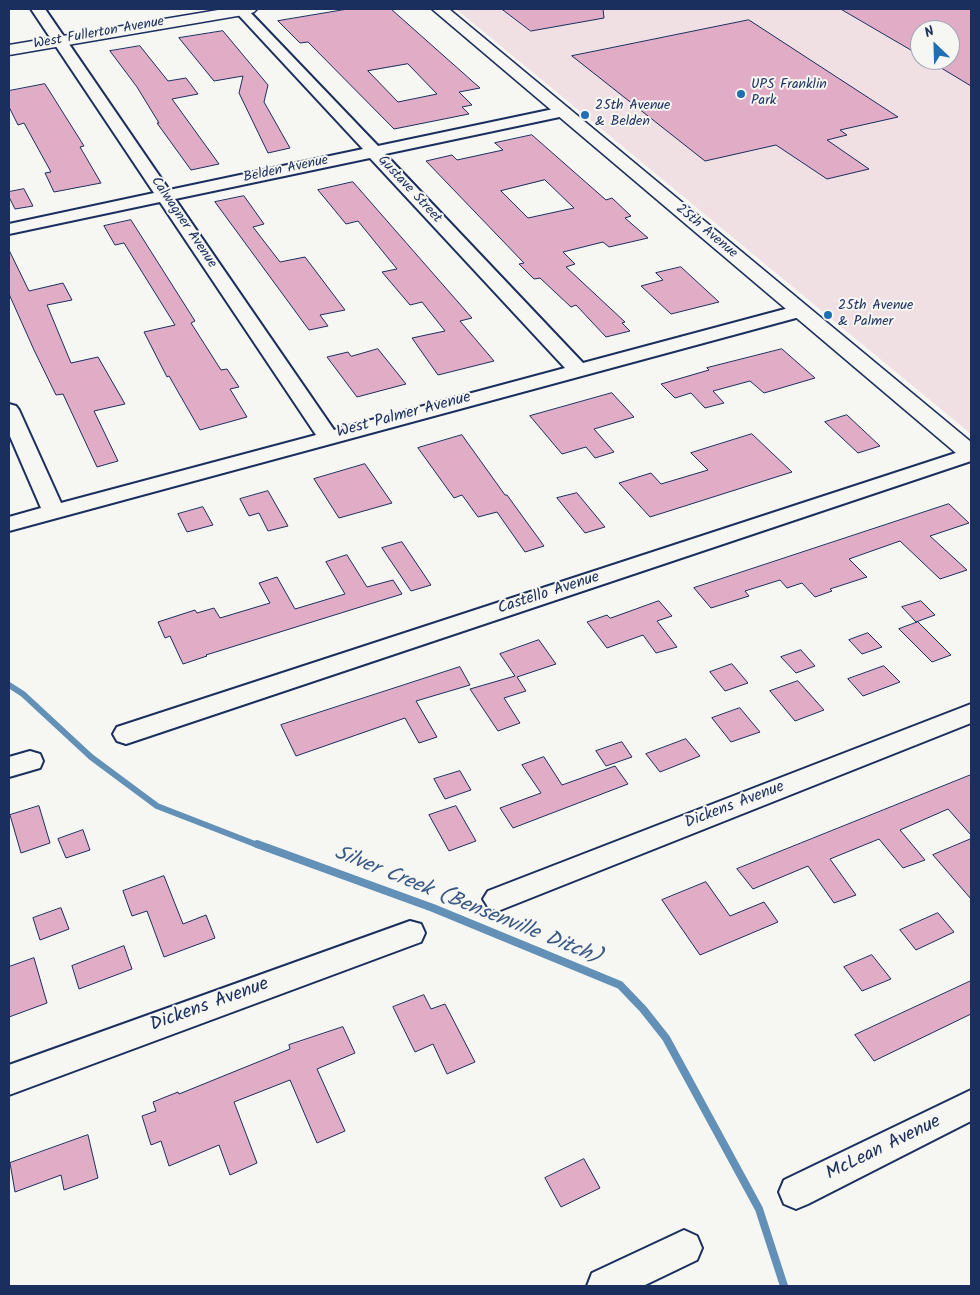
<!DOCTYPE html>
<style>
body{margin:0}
#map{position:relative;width:980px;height:1295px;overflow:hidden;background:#f6f6f2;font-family:Kalam,sans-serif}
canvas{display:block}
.frame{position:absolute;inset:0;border:10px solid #1b2f5e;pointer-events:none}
.north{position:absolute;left:910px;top:20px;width:50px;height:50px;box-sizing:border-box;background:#f6f6f2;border:1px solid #9ea6b7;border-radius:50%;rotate:336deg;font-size:14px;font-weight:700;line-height:20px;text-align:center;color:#1b2f5e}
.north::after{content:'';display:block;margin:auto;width:18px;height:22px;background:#1f6fb2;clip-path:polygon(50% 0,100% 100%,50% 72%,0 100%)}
</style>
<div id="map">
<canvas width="980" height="1295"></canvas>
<div class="frame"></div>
<div class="north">N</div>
</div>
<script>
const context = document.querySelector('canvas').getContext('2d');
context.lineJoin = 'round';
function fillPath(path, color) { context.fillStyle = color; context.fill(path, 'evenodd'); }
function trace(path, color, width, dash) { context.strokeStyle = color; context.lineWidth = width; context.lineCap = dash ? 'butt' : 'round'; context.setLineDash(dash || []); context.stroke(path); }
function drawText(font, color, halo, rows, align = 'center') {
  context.font = font + ' Kalam,sans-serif'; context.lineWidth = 4; context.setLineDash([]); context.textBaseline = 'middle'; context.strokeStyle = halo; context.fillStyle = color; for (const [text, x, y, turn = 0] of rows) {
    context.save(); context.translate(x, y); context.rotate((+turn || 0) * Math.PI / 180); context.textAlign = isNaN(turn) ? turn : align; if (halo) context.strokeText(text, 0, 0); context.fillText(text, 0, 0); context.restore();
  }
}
const built = new Path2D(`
 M456 9H971V434ZM920 30H950V60H920Z`);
const streamFar1 = new Path2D(`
 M9 685 23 694 91 757 157 806 260 846`);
const stream = new Path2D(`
 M257 844 433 908 620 985 643 1009 666 1038 759 1209 784 1286`);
const building = new Path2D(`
 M348 9H391L480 88 459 92 472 105 462 107 469 114 394 129 308 42 300 43 278 21ZM408 64 437 94 398 102 368 71Z
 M502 9H603L604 18 531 31Z
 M841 9H971V86L928 60H950V30H920V55Z
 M749 20 898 117 840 130 847 135 827 140 869 169 827 179 776 145 705 161 572 56Z
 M223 31 268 85 264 102 290 148 268 153 239 93 243 76 214 81 179 38Z
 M140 46 168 81 186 78 198 94 172 99 219 164 191 170 157 123H159L137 87 110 51Z
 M45 84 84 146 80 147 101 183 54 192 45 173 51 172 24 123 18 125 9 107V91Z
 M532 135 606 200 612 198 631 216 625 218 648 238 609 247 603 242 563 252 575 264 566 267 625 322 622 323 630 331 606 337 576 305 571 307 540 278 534 279 519 264 524 263 426 161 452 155 457 160 503 150 495 143ZM545 180 574 208 528 218 501 191Z
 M353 182 472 318 460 321 494 361 438 375 412 338 445 331 422 302 410 305 382 272 397 269 358 221 346 224 318 190Z
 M24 189 33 206 15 209 9 197V192Z
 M244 196 264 224 253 227 280 262 305 257 345 310 320 315 328 326 309 330 215 202Z
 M131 220 195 321 191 323 221 370 227 369 239 387 230 389 247 417 200 430 169 376 167 377 144 332 175 325 124 243 115 245 104 226Z
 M9 250 29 291 63 283 72 300 47 305 71 363 98 357 125 404 94 411 118 461 97 467 63 394 56 395 34 350 9 294Z
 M681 267 719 302 671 314 641 286 663 280 656 273Z
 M378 349 406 384 357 397 327 357 348 352 351 356Z
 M782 349 815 378 764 393 750 381 713 391 724 403 705 408 691 393 675 398 661 384 709 370 707 368Z
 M612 393 634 417 594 429 614 452 595 458 586 447 562 454 530 416Z
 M847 415 880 446 858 453 825 422Z
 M752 434 792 472 650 517 619 483 651 473 661 484 708 470 691 453Z
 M462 435 505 495H507L544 546 525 552 497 512 478 517 462 495 454 498 418 448Z
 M365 464 392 503 339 518 314 479Z
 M268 491 288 526 268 531 259 513 249 516 240 499Z
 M577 493 605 527 585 533 557 498Z
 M949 504 969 523 930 536 967 570 940 579 900 541 849 559 867 577 830 589 832 591 815 597 802 583 787 588 780 580 745 591 749 596 711 608 694 588Z
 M203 507 213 525 187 532 178 514Z
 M402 542 431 585 411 591 382 548Z
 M347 555 367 587 393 580 402 594 206 655 207 656 183 664 170 636 165 638 158 622 195 610 197 613 214 608 220 618 270 603 259 583 277 577 295 609 345 594 326 562Z
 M659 601 672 616 657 621 677 647 656 653 643 635 607 648 587 622 607 615 610 618Z
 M921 601 935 615 916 622 902 607Z
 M918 622 951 655 932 662 899 629Z
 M868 633 882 647 862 654 849 640Z
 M539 640 556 664 517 677 526 691 504 698 520 723 498 731 470 689 515 676 500 654Z
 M801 650 815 666 796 673 781 657Z
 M732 664 748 683 725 691 710 672Z
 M884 666 900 682 863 696 848 679Z
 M460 667 470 685 416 701 437 737 419 743 405 718 296 756 281 725Z
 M798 681 824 710 795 721 770 691Z
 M740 708 760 732 731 742 712 718Z
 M686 739 700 756 660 772 646 754Z
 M622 742 632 757 606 766 596 751Z
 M544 757 562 785 615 766 628 784 513 828 500 808 541 793 522 765Z
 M460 771 471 790 445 799 434 779Z
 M971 775V835L948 809 900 830 925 860 903 868 879 839 830 859 856 895 834 903 808 866 753 889 737 869Z
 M39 806 50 843 21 853 10 815Z
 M456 806 476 841 449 851 429 815Z
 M83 830 90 850 66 858 58 839Z
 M971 839V899L933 855Z
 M164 876 183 924 206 915 215 938 164 957 147 911 132 916 123 891Z
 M706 882 730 916 764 902 778 922 700 955 662 900Z
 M61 908 69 929 40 940 33 918Z
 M938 913 954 932 916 950 900 930Z
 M124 946 132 969 79 989 72 966Z
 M872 955 891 979 862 991 844 967Z
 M34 958 47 1003 9 1017V967Z
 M971 981V1014L874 1061 855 1035Z
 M424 995 431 1009 445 1004 475 1062 447 1074 433 1044 415 1052 393 1007Z
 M343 1027 355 1053 317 1069 345 1131 317 1143 290 1080 234 1102 257 1163 230 1175 219 1145 169 1166 161 1141 151 1145 142 1116 156 1111 153 1102 178 1092 179 1094 290 1049 289 1045Z
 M88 1135 98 1178 64 1190 61 1175 15 1192 10 1163Z
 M584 1159 600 1188 561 1207 545 1178Z`);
const street = new Path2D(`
 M31 9H45L169 190 363 149 233 9H247L378 146 563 107 569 109 571 112 569 115 385 154 583 363 800 305 807 307 810 311 807 315 9 531V517L41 508 9 434V404L16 406 19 410 61 503 316 435 160 202 9 234V224L154 193ZM370 158 565 368 334 430 175 199Z
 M971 448V461L135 741 126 744 117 741 113 734 117 727Z
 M971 704V723L508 907 498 911 488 907 483 899 488 891Z
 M30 751 40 754 43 761 40 768 9 777V757Z
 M410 921 421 924 425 933 421 942 9 1095V1065Z
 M971 1090V1121L808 1204 796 1209 784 1204 779 1192 784 1180Z
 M684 1230 697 1236 702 1248 697 1260 643 1286H587L592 1273Z`);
const secondary = new Path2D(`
 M224 9H257L254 12 249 14 9 55V45Z
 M432 9H449L971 442V461L963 459Z`);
const markers = [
 [741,94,5,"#1f6fb2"],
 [585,115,5,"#1f6fb2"],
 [828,315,5,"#1f6fb2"]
];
const farStreetnames = [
 ["West Fullerton Avenue",99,34,-10],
 ["Belden Avenue",286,170,-12],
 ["Gustave Street",409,190,47],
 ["Calwagner Avenue",183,223,56],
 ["25th Avenue",706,232,40]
];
const farPoinames = [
 ["UPS Franklin",751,86],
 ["Park",751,102],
 ["25th Avenue",595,107],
 ["& Belden",595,123],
 ["25th Avenue",838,307],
 ["& Palmer",838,323]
];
const streetNames = [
 ["West Palmer Avenue",404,416,-15],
 ["Castello Avenue",549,594,-18],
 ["Dickens Avenue",735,806,-21]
];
const nearStreetnames = [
 ["Dickens Avenue",210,1006,-20],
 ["McLean Avenue",884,1149,-26]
];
const nearWaternames = [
 ["Silver Creek (Bensenville Ditch)",467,907,22]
];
fillPath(built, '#f0e0e4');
trace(streamFar1, '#6290b7', 6);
trace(stream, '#6290b7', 8);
fillPath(building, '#e1acc5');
trace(building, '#1b2f5e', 1);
trace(street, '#1b2f5e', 4);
trace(secondary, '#1b2f5e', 3);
fillPath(street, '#f6f6f2');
fillPath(secondary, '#f6f6f2');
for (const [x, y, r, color] of markers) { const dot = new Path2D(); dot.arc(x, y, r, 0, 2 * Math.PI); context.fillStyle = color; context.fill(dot); trace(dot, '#f6f6f2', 2); }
drawText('14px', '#1b2f5e', '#f6f6f2', farStreetnames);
drawText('14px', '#1b2f5e', '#f6f6f2', farPoinames, 'left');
drawText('16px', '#1b2f5e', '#f6f6f2', streetNames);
drawText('19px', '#1b2f5e', '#f6f6f2', nearStreetnames);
drawText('italic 21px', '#395883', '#f6f6f2', nearWaternames);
</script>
